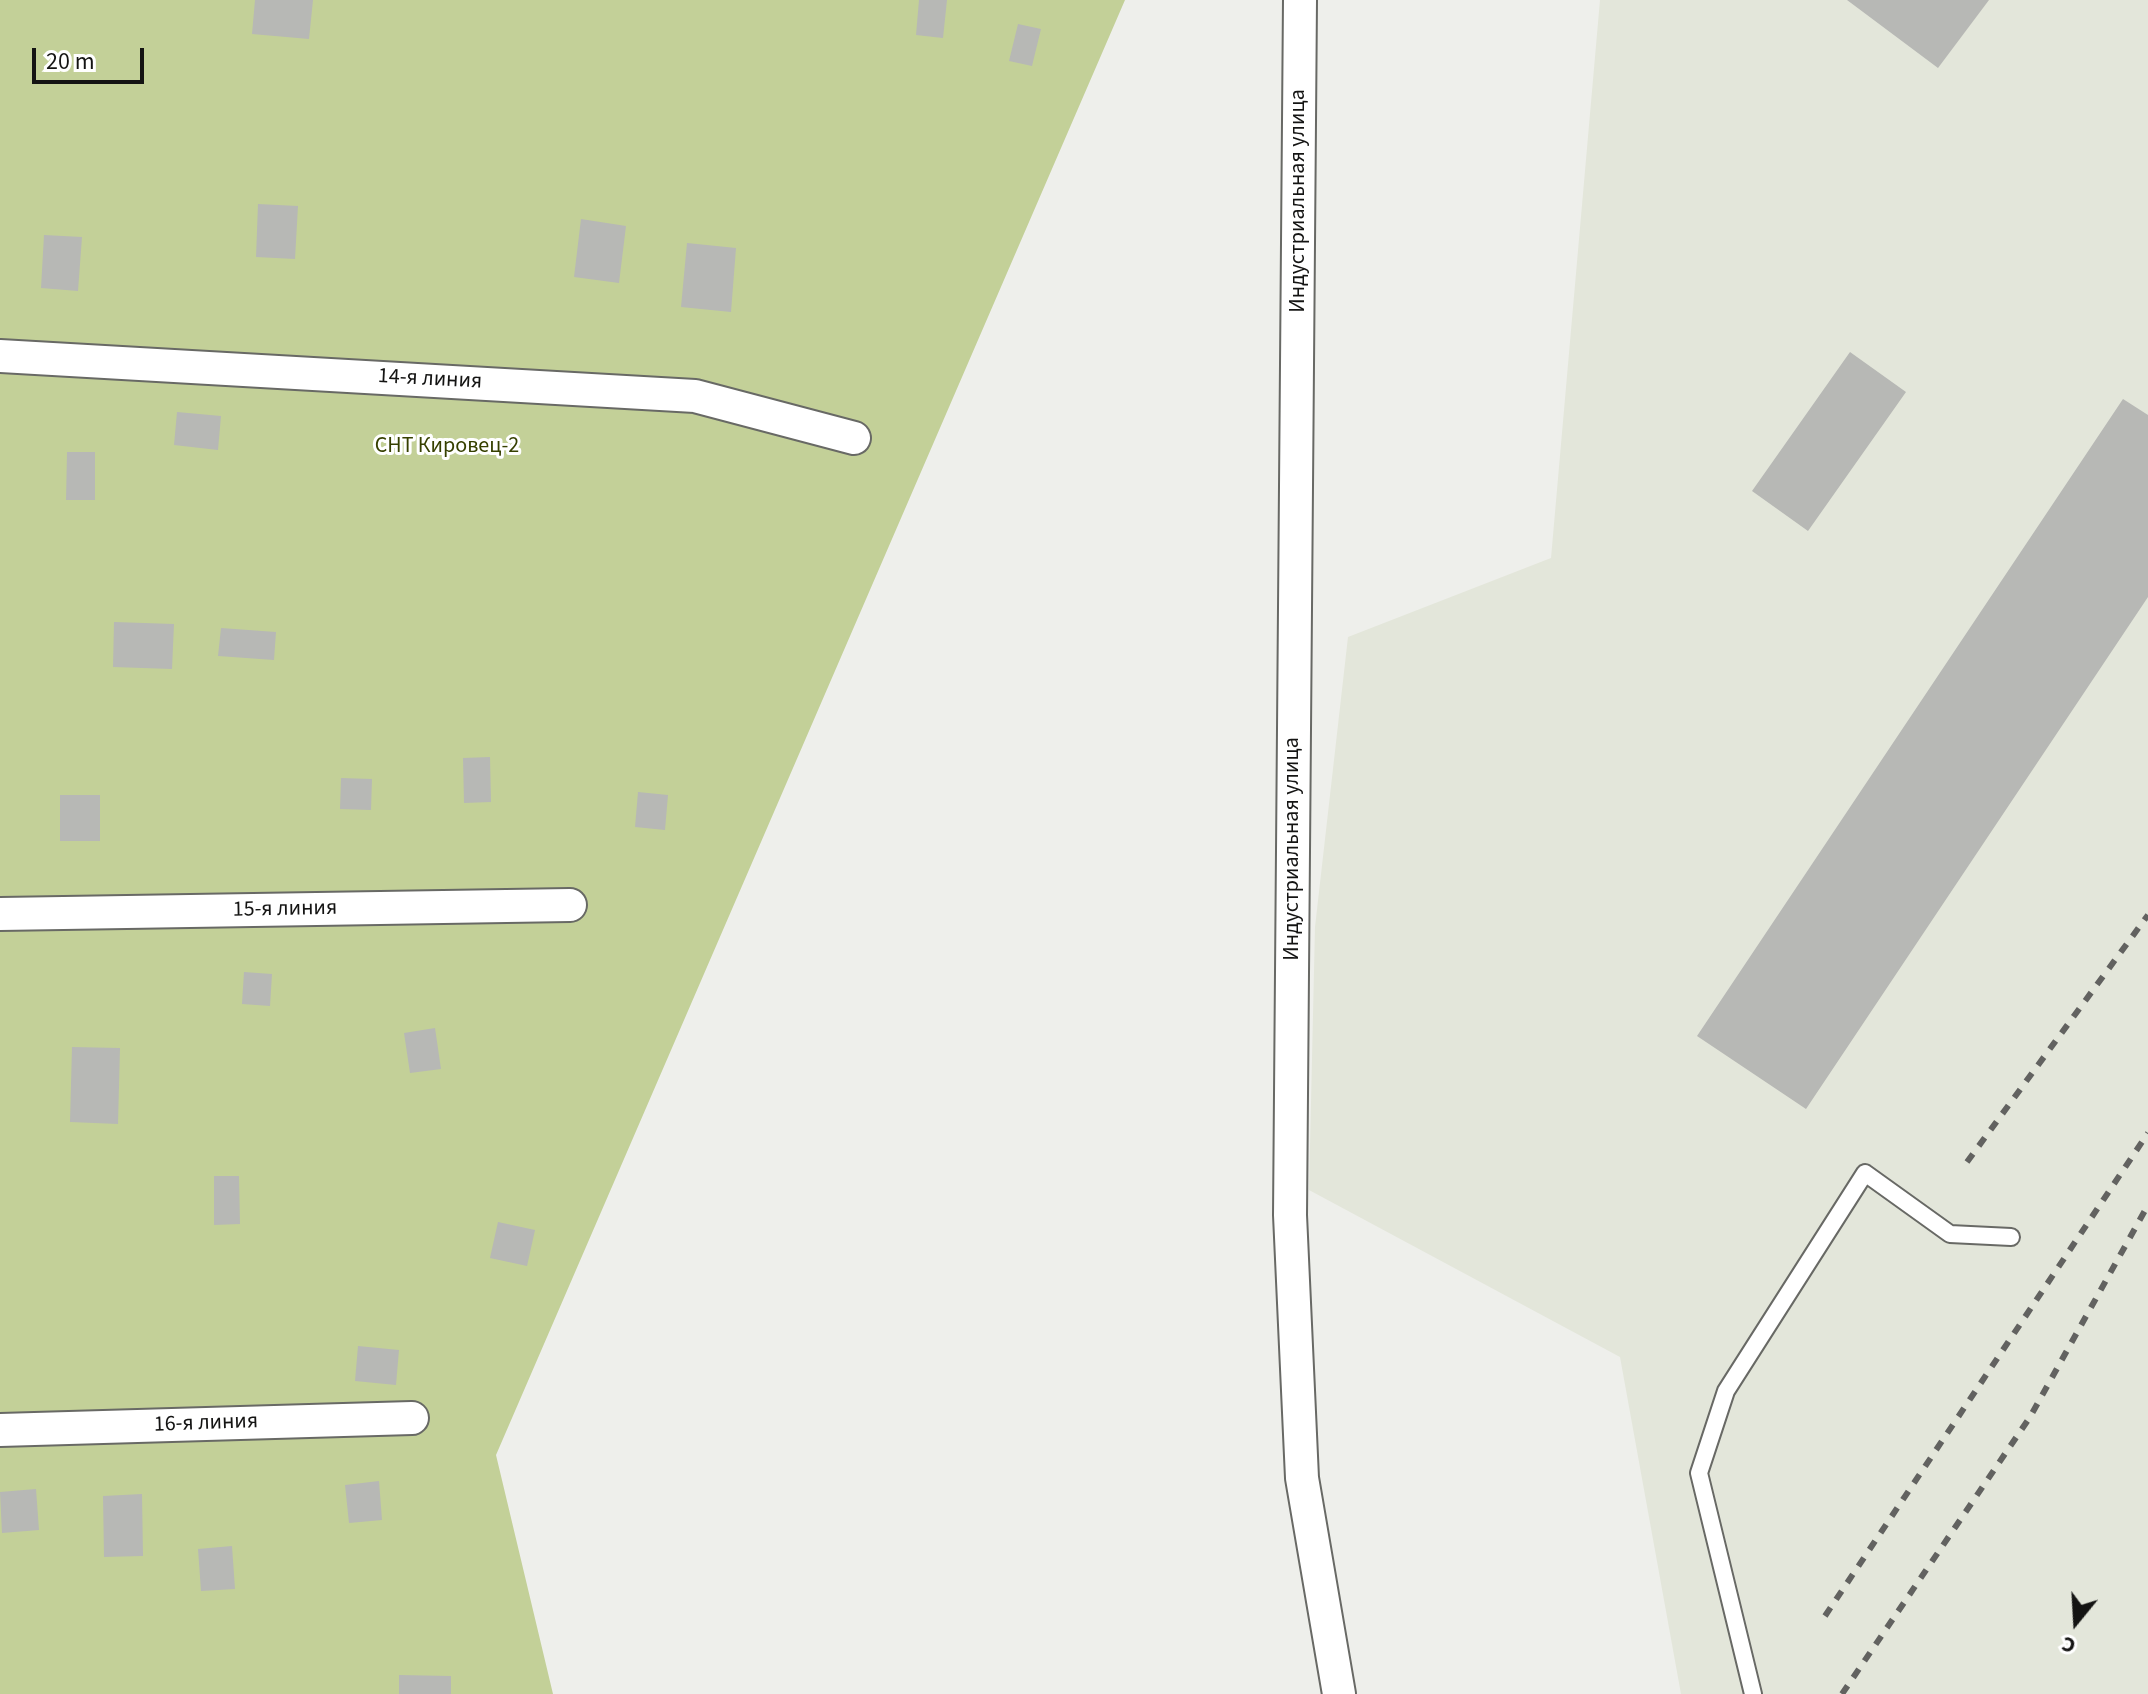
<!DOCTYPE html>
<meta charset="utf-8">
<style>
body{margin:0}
#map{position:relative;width:2148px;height:1694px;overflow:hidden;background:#eeefeb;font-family:"Source Sans 3",sans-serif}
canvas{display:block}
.north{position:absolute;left:2036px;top:1582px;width:80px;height:80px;-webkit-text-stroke:6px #fff;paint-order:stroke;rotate:198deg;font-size:22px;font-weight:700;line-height:32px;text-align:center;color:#141413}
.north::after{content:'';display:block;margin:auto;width:28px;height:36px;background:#141413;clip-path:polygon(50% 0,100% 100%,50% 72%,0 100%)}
.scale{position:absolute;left:32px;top:48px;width:112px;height:36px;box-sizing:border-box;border:4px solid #141413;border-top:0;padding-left:10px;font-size:24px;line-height:28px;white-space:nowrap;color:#141413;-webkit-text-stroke:6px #fff;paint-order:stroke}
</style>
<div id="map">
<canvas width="2148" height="1694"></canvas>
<div class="north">С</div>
<div class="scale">20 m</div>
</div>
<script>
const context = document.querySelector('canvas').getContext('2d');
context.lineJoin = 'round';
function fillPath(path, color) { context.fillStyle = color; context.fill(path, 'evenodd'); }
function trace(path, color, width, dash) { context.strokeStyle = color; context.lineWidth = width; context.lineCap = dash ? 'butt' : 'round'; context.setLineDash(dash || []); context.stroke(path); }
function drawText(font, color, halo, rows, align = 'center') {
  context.font = font + ' "Source Sans 3",sans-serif'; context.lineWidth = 6; context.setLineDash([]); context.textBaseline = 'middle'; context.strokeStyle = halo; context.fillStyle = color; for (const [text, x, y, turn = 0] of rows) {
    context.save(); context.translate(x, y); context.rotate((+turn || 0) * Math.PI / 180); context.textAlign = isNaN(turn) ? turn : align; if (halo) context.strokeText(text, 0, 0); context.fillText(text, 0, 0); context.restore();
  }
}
const built = new Path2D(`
 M1600 0H2148V1694H1681L1620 1357 1309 1190 1315 927 1348 637 1551 558Z`);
const green = new Path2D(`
 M0 0H1125L496 1455 553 1694H0Z`);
const building = new Path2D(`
 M255 0H313L309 39 252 34Z
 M919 0H947L943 38 916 35Z
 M1847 0H1989L1938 68Z
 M1018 24 1041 29 1032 66 1009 61Z
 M258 204 298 206 295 259 256 257Z
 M581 219 626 226 619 283 574 277Z
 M44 235 82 237 78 291 41 288Z
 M687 243 736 248 731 312 681 307Z
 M1850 352 1906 392 1808 531 1752 491Z
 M2123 399 2148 415V597L1806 1109 1697 1036Z
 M177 412 221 416 218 450 174 445Z
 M67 452H95V500H66Z
 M114 622 174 624 172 669 113 667Z
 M221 628 276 632 274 660 218 656Z
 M490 757 491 802 464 803 463 758Z
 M341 778 372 779 371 810 340 809Z
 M638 792 668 795 665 830 635 827Z
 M60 795H100V841H60Z
 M244 972 272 974 270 1006 242 1004Z
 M435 1028 441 1069 410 1073 404 1033Z
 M72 1047 120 1048 118 1124 70 1122Z
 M214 1176H239L240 1224 214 1225Z
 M498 1222 535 1230 527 1266 490 1258Z
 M358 1346 399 1350 396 1385 355 1381Z
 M379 1481 382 1520 349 1523 345 1485Z
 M36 1489 39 1530 2 1533 0 1492Z
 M142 1494 143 1556 104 1557 103 1496Z
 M232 1546 235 1589 201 1591 198 1549Z
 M399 1675 451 1676V1694H399Z`);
const service = new Path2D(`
 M1753 1694 1699 1473 1726 1391 1865 1173 1950 1234 2011 1237`);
const minor = new Path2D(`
 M1300 0 1290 1215 1302 1478 1339 1694
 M0 356 695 396 854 438
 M0 914 570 905
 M0 1430 412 1418`);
const rail = new Path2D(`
 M1967 1162 2148 915
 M1825 1616 2148 1133
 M1842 1694 2030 1417 2148 1205`);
const streetNames = [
 ["Индустриальная улица",1299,201,-90],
 ["14-я линия",430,380,3],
 ["Индустриальная улица",1293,849,-90],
 ["15-я линия",285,910,-1],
 ["16-я линия",206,1424,-2]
];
const parkNames = [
 ["СНТ Кировец-2",447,447]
];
fillPath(built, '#e3e6da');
fillPath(green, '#c3d098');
fillPath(building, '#b7b8b5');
trace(service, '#686965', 20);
trace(minor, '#686965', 36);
trace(service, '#fff', 16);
trace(minor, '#fff', 32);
trace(rail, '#626260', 6, [10, 10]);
drawText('22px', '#141413', '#fff', streetNames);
drawText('22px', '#364000', '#fff', parkNames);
</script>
